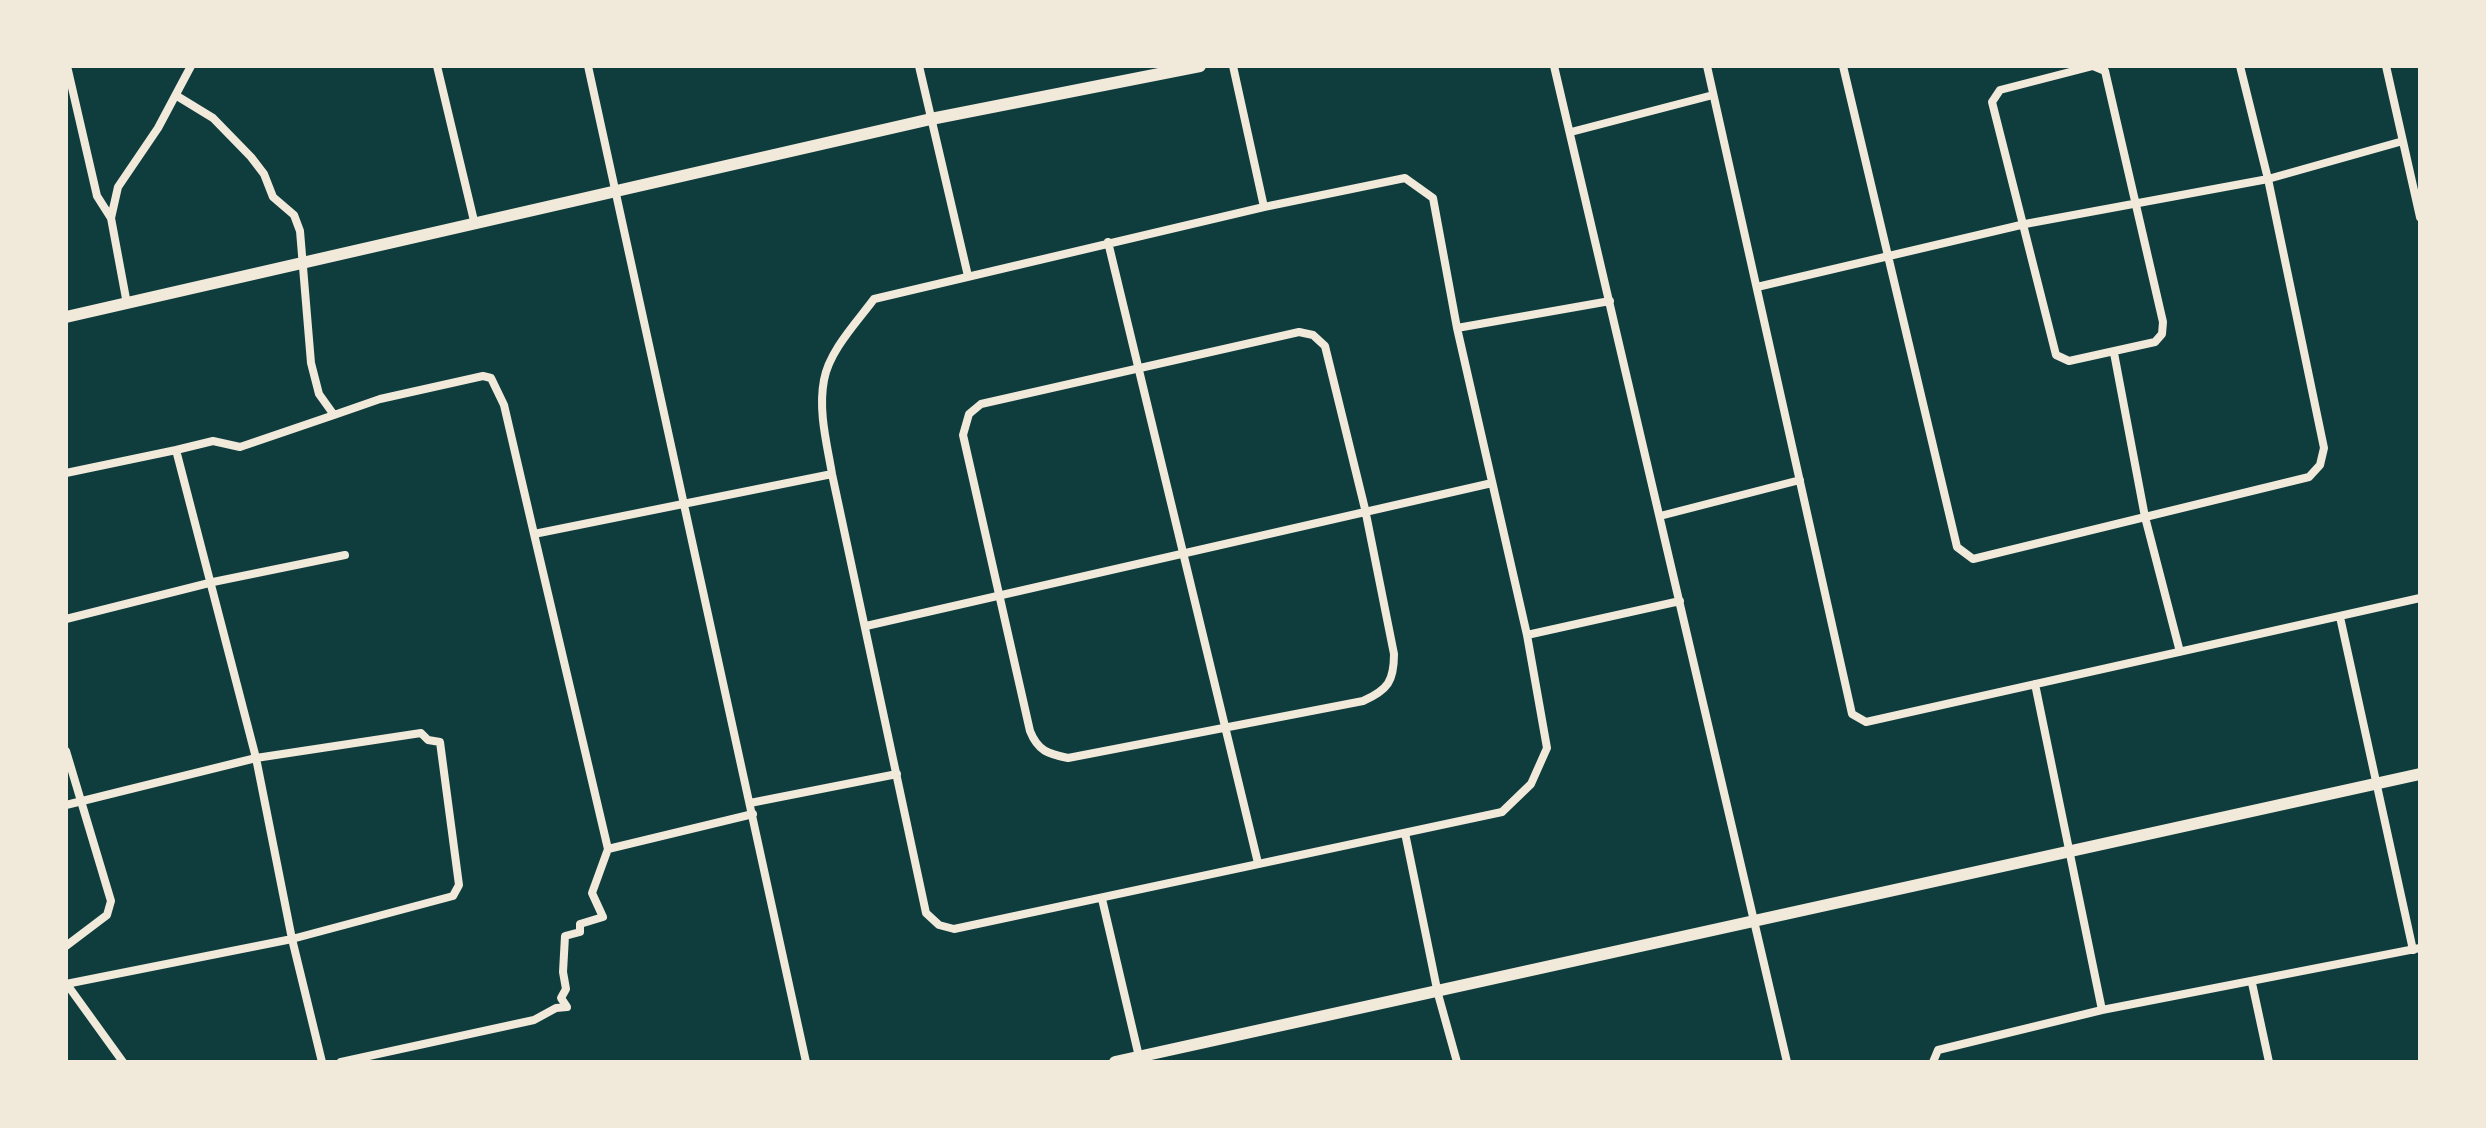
<!DOCTYPE html>
<style>
body{margin:0}
#map{position:relative;width:2486px;height:1128px;overflow:hidden;background:#0f3d3e;font-family:Cabin,sans-serif}
canvas{display:block}
.frame{position:absolute;inset:0;border:68px solid #f1e9da;pointer-events:none}
</style>
<div id="map">
<canvas width="2486" height="1128"></canvas>
<div class="frame"></div>
</div>
<script>
const context = document.querySelector('canvas').getContext('2d');
context.lineJoin = 'round';
function trace(path, color, width, dash) { context.strokeStyle = color; context.lineWidth = width; context.lineCap = dash ? 'butt' : 'round'; context.setLineDash(dash || []); context.stroke(path); }
const minor = new Path2D(`
 M67 66 97 196 111 218
 M437 66 475 225
 M588 66 806 1062
 M919 66 968 276
 M1233 66 1264 207 874 299C857 322 829 351 824 380 818 411 827 444 832 474L926 913 939 925 954 929 1502 812 1531 784 1547 748 1527 635 1457 328 1433 198 1405 178 1264 207
 M1554 66 1787 1062
 M1707 66 1852 714 1866 722 2420 598
 M1843 66 1957 547 1973 559 2309 477 2320 465 2324 448 2268 179 2240 66
 M2093 66 2000 90 1992 102 2056 355 2069 361 2155 342 2162 334 2163 322 2105 71 2093 66
 M2386 66 2420 217
 M177 96 213 118 251 157 264 174 273 197 294 215 300 231 311 363 319 394 334 415 380 399 483 376 491 378 504 405 534 534 832 474
 M1571 132 1713 95
 M1108 242 1258 863
 M1757 287 2025 224 2268 179 2403 141
 M127 304 111 218 118 187 158 128 191 66
 M1457 328 1610 301
 M1299 332 1313 335 1325 346 1365 509 1394 654C1394 681 1388 690 1363 701L1068 758C1048 754 1038 751 1030 731L963 435 969 414 981 404Z
 M2114 353 2145 517 2180 652
 M66 473 176 450
 M1660 516 1800 480
 M2340 617 2413 950
 M66 619 213 582 345 555
 M866 626 1492 483
 M1527 635 1680 601
 M2035 684 2102 1010
 M66 751 111 901 107 915 66 946
 M750 803 897 774
 M66 805 256 758 421 733 428 740 440 742 459 885 453 896 292 939 66 984
 M1405 833 1438 994 1457 1062
 M608 849 753 814
 M1102 899 1140 1061
 M66 983 123 1062
 M2252 983 2269 1062
 M322 1062 292 939 256 758 176 450 213 441 240 447 334 415
 M341 1062 534 1020 556 1008 567 1007 561 998 566 989 563 972 565 936 580 932V924L603 917 592 893 608 849 534 534
 M1933 1062 1938 1050 2102 1010 2420 948`);
const tertiary = new Path2D(`
 M66 317 931 119 1200 66
 M1115 1062 2420 774`);
trace(minor, '#f1e9da', 8);
trace(tertiary, '#f1e9da', 12);
</script>
